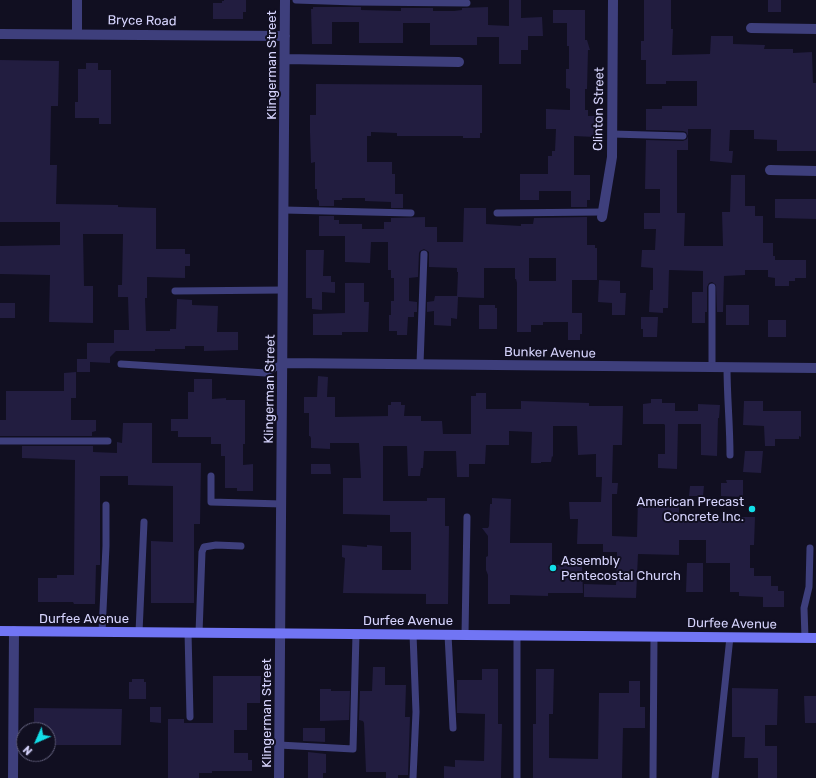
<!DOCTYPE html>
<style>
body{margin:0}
#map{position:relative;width:816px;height:778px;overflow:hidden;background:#110f21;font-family:Rubik,sans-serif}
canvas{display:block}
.north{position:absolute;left:16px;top:722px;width:40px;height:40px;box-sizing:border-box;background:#110f21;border:1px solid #5f5d79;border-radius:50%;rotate:225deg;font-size:11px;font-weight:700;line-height:16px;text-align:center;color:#d5d3fc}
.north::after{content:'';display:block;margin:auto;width:14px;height:18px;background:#12dee8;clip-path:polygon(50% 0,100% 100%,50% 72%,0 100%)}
</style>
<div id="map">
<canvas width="816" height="778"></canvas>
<div class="north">N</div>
</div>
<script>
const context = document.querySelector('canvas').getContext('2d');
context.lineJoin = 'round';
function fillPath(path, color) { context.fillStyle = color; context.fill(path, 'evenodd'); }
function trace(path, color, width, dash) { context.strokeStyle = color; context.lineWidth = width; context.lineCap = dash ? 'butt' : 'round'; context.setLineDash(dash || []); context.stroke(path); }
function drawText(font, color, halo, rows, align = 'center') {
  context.font = font + ' Rubik,sans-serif'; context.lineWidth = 4; context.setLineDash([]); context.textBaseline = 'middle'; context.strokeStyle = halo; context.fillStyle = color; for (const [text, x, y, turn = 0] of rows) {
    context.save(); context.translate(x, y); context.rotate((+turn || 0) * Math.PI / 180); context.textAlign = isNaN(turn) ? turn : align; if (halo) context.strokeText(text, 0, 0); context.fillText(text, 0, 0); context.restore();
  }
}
const building = new Path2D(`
 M224 0H246V12H243V19H213V3H222V1H224Z
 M509 0H521V18L542 17 543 36H528V50H521V64H499V37H477V45H430V23H403V43H359V22H332V44H312L311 9H313V7H361V10L401 11V8H433V11H454L462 10V8L488 7V25L509 26Z
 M644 0H671V29H673L672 55 710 54 711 36H733V44L765 45 764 49H793V53L812 52 813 83H816V151H777V140L754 139V130H730L729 151H733L732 163 710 161 711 129H688V150H677V213H685L684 246H723L722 212H730L731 175H745V206H755V216H763V243H773V256H775V260H806V278H795V281H789V286H775V278L768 277V270H745V275L724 276 723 312H717L716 285 712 282 709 283 707 287V312H705V323H692V292H703V271L669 270 668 308H663V313L649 312 650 290H653V268L641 267 642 250H655L656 229H644V213H660V189H645L646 140 683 141 687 139 688 136 686 132 683 131 646 130V109H662V106H697V81H666V84H646V60H641V41H644Z
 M768 0H781V12H768Z
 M553 10H585V40H587L590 50H588L587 89H585V110H588V116H595V137L574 136V175H590V200H587V207H571V191H539V200H520V174H548V156H552V151H555L556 129H546V109L570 110V89L566 88V69H569V46H567V23H553Z
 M0 60 59 61 58 106H51L50 165H57L56 204 118 205V207L156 208V249H185V254H190V266H185V278L147 277V298H145L146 331H170V329H176L177 299 192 300V305L218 306 217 332H238V350L204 351V346H185V349H155V351H116L110 357V363L90 362V372H77V359H87V343H114V330H129L128 297H118V285H122L123 234H83L84 286H93V323L49 322 50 275 0 274V246L60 245V222H0Z
 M86 63H98V70H111V124H99V118H75V102H78V69H86Z
 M316 84 482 85V133H480V138H463V136H397V133L371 132V136H367V162H392V174H395V194H403V208H391V202L365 201V198H342V200H334V206H319V201L317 199V189H315V162L311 163 310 132V115H316Z
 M775 199H816V219L775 218Z
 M464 208H486V224L521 226V224H533L534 218 587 217V245H595V248H597V280H572V313H582V334H580V340H568V322H543V325H531V332H517V283L516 279H515V268H484V298L458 297 457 319 451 318V326L434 325V311L427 312V302L434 301 435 296H457L458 272H457V268L429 267V252L424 249 420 251 419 253 418 277 409 278V301L417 302V312H414V317H408L407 335H397V331H389V315H391V301H394V278H391V270H388V242H371L370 263 345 262V236H319V216H334V220H339V224H362V229H384V222H391V218L425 217V227H437V242H463ZM529 258H556V281H529Z
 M306 250H324L323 276H331V282H335V293L322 292V310L312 309V298H306Z
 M599 280 620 281V293H626L625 315H612V303L598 302Z
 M345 283H364V302H369L368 332H342V335H313V314L345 313Z
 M0 303H15V318H0Z
 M479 305H495V308H497V329H479Z
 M726 305H749V325H726Z
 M641 317H658L657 337H643V329H641Z
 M768 320H786V337H768Z
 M76 372V398H71V420H96V431L92 432V436H0V420H6V391H64V373Z
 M318 376 328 377 327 397H335V417L388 416V405H391V402H401V405H405L404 416H421V421H442L443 434H471V396H476V393H486V409H521V401L589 403V406H623L622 445H613L612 483H618L617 494H612V536L637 537 638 498H679V516H704V519H739V517H755L754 545H750V568H754V576H771V586H778V591H784V607H763V597L739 596V592H730V563H706V540H679V555L638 554 636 598 584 597V584L616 585 617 552H603V544H577L578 519H570L569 502H601L602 477H596V454L578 455 577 426H553V457L552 456 551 462H541V463H531L532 432 509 431V445H486L485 464H469V477H457L456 451H424L423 468H421L420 476H408L407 446H383V501H427V498H445V526H449L448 604H426V594L343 593 345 558 342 557V545L367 547V545L382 546V570H411V532H390V515L343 514V478H361L359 443H330V449L311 448V438L310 436H309V413H304V397H317Z
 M194 379H212V399L226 398V400H245V444H243V465L253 464V491H237V488H225V456H221V444H211V437H178V431H171V419H188V392H194Z
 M651 399H662V403H675V411H698V404L720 405 719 418H718L717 456 701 455V424H678L677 469 658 468V454H665V425L664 424H643V404L651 403Z
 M744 401H763V411H801V437L799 436V439H775V446H765L764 426 743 425Z
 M123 423H152V463H201L200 524H194V603H151V541L173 542V486L128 485V476H100V565H96L95 604H74L73 602H38V578H57V575H74L75 460 22 458V446H93V452L117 453V442L122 443Z
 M745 451H763L761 473 743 472Z
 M311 464H330L331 474H311Z
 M726 480H743V497L721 496V483H727Z
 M690 486H704L703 496H689Z
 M492 498 511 499 510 543H552V565L582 564 583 593H548V596L510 595V604H488V575L486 570V557L488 556V536L482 528H488L489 526 490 504H492Z
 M687 563H703V592H686Z
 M373 667H385V685H406L405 717H410L408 775H398V778H386V772H366L364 723 363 721 359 720 360 691H372Z
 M482 669H498V724H502L501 778H444V766L455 767V760L484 761 485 714 457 713V680H482Z
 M536 669H554L553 714H549V758L598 759 599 693H629V681H640V707H645V728H623L622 778H533V724H536Z
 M213 676H261L260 703H247V730H234V753H248V760H252V771H212V773H199V778H168V719H184V723H213Z
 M132 679H144V682H146V699H129V682H132Z
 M732 688 778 689 777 725H765V746H777V778H758V758H744L745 737H732Z
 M320 689H331V691H350L349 720 320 721Z
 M804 696H816V723H805Z
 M150 707H161V723L150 722Z
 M34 708 122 709 121 745H48V730H34Z
 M303 728H325V742L303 741Z
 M308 752 326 754V773H323V778H308Z`);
const service = new Path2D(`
 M296 0 355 2 467 3
 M612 134 683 136
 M284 210 411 213
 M497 213 603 212
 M712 287V367
 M175 291 283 290
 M121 364 266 373 283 363
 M420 364 424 254
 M727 367C727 397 730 425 730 455
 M0 441H108
 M211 476V502L282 504
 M102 632 106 546V505
 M139 632 144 522
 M188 632 190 717
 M199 633 202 552 204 547 216 545 241 546
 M413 634 416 712 413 778
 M448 635 453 728
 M465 635 467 517
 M805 638 804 608 809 587 810 548
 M279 745 353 749 356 634
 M517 778V635
 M653 778 654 637
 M715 778 730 637`);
const minor = new Path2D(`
 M751 28 816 29
 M0 34 285 36
 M77 34V0
 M285 59 459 62
 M770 170 816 171
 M602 217 612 157 613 0
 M283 363 816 368
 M13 778 14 631
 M279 778 285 0`);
const secondary = new Path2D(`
 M0 631 816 638`);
const markers = [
 [752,509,4,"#12dee8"],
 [553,568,4,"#12dee8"]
];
const streetNames = [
 ["Bryce Road",142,21,1],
 ["Klingerman Street",272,65,-90],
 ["Clinton Street",599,109,-89],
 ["Bunker Avenue",550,353,1],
 ["Klingerman Street",270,389,-89],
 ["Durfee Avenue",84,619],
 ["Durfee Avenue",408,621],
 ["Durfee Avenue",732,624,1],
 ["Klingerman Street",267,713,-90]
];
const poiNames = [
 ["American Precast",744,502],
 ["Concrete Inc.",744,517],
 ["Assembly",561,561,"left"],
 ["Pentecostal Church",561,576,"left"]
];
fillPath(building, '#221d40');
trace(service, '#3e3f7c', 7);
trace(minor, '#3e3f7c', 10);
trace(secondary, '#7175f4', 10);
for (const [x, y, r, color] of markers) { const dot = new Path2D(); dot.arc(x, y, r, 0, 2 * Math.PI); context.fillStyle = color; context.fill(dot); trace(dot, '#110f21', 1.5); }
drawText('13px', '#d5d3fc', '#110f21', streetNames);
drawText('13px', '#d5d3fc', '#110f21', poiNames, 'right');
</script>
